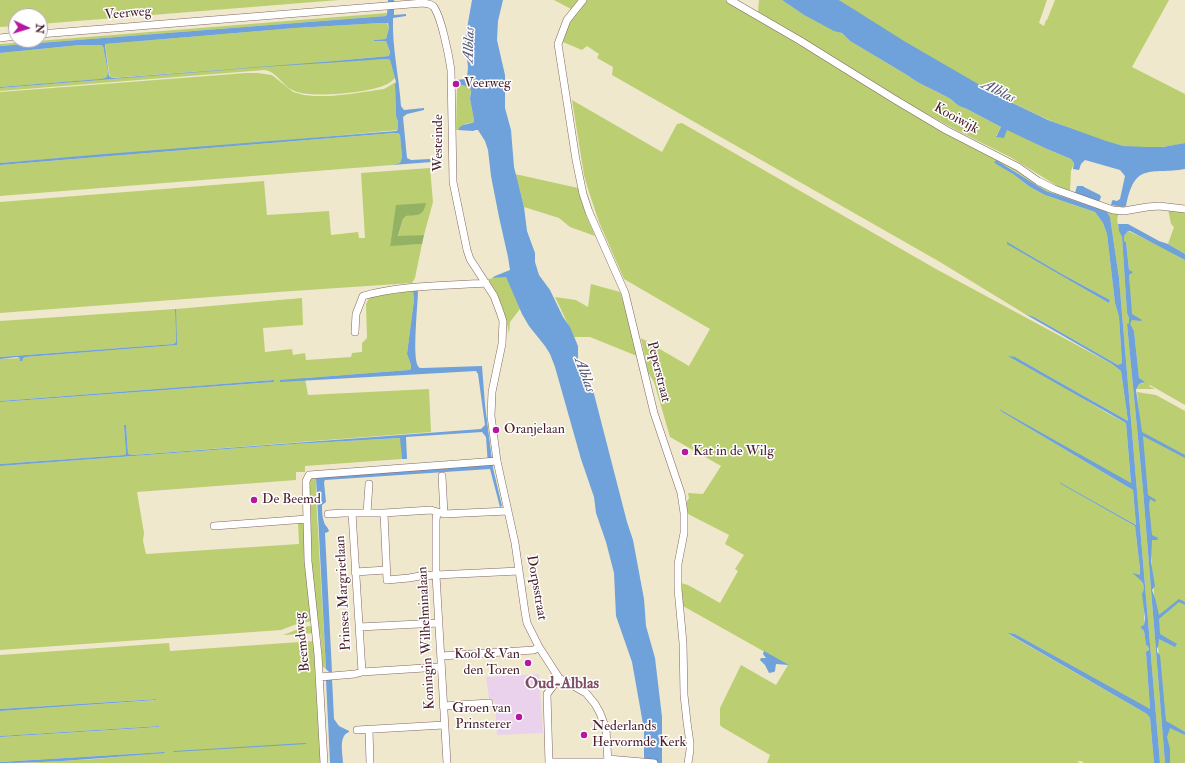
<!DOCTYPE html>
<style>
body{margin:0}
#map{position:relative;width:1185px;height:763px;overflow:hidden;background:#efe8cd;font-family:"IM FELL Double Pica",serif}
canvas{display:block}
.north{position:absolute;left:8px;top:8px;width:40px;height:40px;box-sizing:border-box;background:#fff;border:1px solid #b7a5aa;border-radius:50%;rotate:94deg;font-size:11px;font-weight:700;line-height:16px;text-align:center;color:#4a1f2b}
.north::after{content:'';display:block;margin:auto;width:14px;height:18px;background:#b5179e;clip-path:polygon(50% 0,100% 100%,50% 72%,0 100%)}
</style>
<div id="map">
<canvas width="1185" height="763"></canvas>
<div class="north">N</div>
</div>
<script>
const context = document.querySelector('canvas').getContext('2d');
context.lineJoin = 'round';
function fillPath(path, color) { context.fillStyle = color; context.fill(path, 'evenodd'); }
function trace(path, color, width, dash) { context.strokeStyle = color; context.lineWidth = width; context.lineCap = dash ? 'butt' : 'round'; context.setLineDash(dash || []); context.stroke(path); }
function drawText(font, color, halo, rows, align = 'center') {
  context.font = font + ' "IM FELL Double Pica",serif'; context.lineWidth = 3; context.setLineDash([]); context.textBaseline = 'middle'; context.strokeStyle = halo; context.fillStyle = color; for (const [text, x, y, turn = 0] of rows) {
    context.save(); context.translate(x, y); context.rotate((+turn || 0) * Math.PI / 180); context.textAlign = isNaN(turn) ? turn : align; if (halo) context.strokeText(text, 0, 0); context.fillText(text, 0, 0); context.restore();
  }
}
const built = new Path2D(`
 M539 674 543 733 497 735 495 702 489 698 486 677Z`);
const green = new Path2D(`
 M0 0H339L40 24V16H16V26L0 27Z
 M554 0H578L571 9Z
 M586 0H725L851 75 1012 166 1111 212 1112 214 1119 213C1115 220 1119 230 1122 237L1127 313 1129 318V323L1127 324 1143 490 1165 763H1160L1119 278 1110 217 1107 212 1098 209 1046 191 1011 169 999 162 995 163 1013 174 1030 187 1045 195 1095 212 1103 223 1107 234 1115 303 1119 317 1122 363 1118 365 1034 317 1025 314 940 262 612 75 613 67 597 58 599 54 587 46 582 50 563 42C568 23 574 15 586 0ZM1007 242 1062 274 1110 300 1109 303Z
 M759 0H782L804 15 834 30 842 33 850 41 907 75C920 85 935 90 949 98 955 102 958 107 965 108L1001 127 996 136 1005 135 1007 129 1047 149 1071 159 1074 163 1071 171 1070 191 1059 187 1010 157 954 129 911 105 758 12Z
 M839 0H1047L1039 23 1044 26 1046 20H1047L1055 0H1169L1132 67 1185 94V143C1165 148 1142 149 1122 146 1103 142 1084 134 1067 127 1032 114 999 96 966 78 923 54 880 28 839 0Z
 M387 13 386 16 0 46V44Z
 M381 23H387L389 28 386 39 374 40V41H386L390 52 389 56 323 62 387 59 390 60 395 78C393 80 389 84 385 85 368 93 308 99 292 90 282 85 277 72 265 70L0 91V88L258 67 110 78 105 44 295 28Z
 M80 45H100L103 46 108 72V76L106 79 0 87V53Z
 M246 73H258L272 75 293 92 304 95 314 96H331L350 94 384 89 396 82 395 84 396 116 398 122V130L280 141 0 163V92Z
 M462 85 468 86 471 89 470 99 474 120V122L465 124 458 129V130H456L457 86Z
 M572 100 662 152 677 124 682 123 936 269 1112 364 1121 371 1128 421 1015 357 1107 413 1126 423 1131 484 1000 410 1002 412 1133 490 1136 525 1060 483 1135 526 1140 569V579L1144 587V626L1140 627 1144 631 1146 645 1148 646 1149 651 1146 652 1150 710 1015 634H1008L1147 714 1150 718 1154 763H1084L1081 761H1077L1080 763H767L770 755 722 727 720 725V708L741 665 776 685 788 665 683 606 681 583 688 585 720 603 738 571 735 569 744 555 725 544 729 535 688 514 686 503 689 498 688 493 703 494 721 466 670 437 654 382 648 372 641 338 689 366 710 329 624 279 599 222 588 189 584 175Z
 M394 133H398L400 135 402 157 400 163 392 165 0 196V165Z
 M430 168 433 202 424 235 398 237 403 219 406 216 417 215 397 205 390 245 422 244 415 278 412 283 278 292 0 313V202L264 181 267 215 329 211 331 235 358 232 359 238H365L361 173Z
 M515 174 578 188 587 218 595 236 570 227 559 218 524 207Z
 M1168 209 1185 211V254L1168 244 1174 227 1171 224Z
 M1128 231 1158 245 1185 260V405L1150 385 1149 386 1155 389H1137L1139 384 1144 383 1139 378 1134 331 1130 325 1129 270 1126 242 1124 241V236Z
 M506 276 520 309 510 322 509 334C506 313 500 298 488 279Z
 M591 284 620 292 629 321 637 356 590 337H574L555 297 576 300 588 307Z
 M413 290 414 300 407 354 411 365V369L409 370 305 378 308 395 429 389 431 432 133 455 128 454 126 425H124L126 453 125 455 0 464V402L274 382V380L0 401V359C7 358 19 359 25 357L176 345V309L302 298 303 325 263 328 265 352 292 349 293 355 305 353 306 360 351 357 352 353 362 352V343L367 338 366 304 368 300 372 296 399 293 400 291Z
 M175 309 176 342 175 344 0 357V321Z
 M1137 392 1156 395 1185 411V763H1167L1150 542Z
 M401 438 402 459 305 466V472H296V480L137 492 144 533 143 541 146 554 299 544 298 522H304L312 621 297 624 281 630 0 650V466L294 444Z
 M316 477V496L326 669 323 667 322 662 321 641 311 580 310 486V479Z
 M311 626 314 629 315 633 283 635 304 627Z
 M315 641 324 763H25L96 759 164 752 0 762V737L160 727V726L0 736V711L158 700 157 699 0 709V655L169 643 170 651Z`);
const forest = new Path2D(`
 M426 203C423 217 417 215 406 216L403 219 398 236 424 235 422 244 390 246 396 205Z`);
const water = new Path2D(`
 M388 0H394V15L406 14V16L393 18C392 48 399 76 401 106L404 110 424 108V110L407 114 403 117 407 158 411 160 430 159 432 162 392 165 400 163 402 157 400 135 398 133H394L0 165V163C132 151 264 142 396 131L398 130V122L396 116 395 84 396 82 390 60 387 59 263 67 0 88V87L101 79C106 78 108 78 108 72L103 46 100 45H80L0 53V46L386 16 387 14ZM381 23H388L389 28 386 39 374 40V41H386L390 52 389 56 323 62 114 78H111L109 76 105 46V44L129 42 295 28Z
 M472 0H503L498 21 497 40 505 75V108L511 130 514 167 524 207 527 231 535 253V262L539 275 550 290 563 317 570 327 578 346V361L580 368 589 384 593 390 627 522 633 540 644 599 646 626 655 658 662 717V763H644V731L643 724 632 662 616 616 614 573 606 542 596 513 594 497 581 459 555 367 550 354 545 346 529 326 522 314 506 277 492 278 495 276 510 270 508 257 499 217 491 176 488 150 485 141 478 130H476L473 131 458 130C461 123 468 125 474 122V120L470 99 471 92 470 87 462 85 457 86 456 80 466 79 467 78 468 67 465 40Z
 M782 0H839L904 41 1004 99 1048 120 1106 141 1123 146 1146 147H1163L1185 143V169C1150 175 1135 161 1126 206L1123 207 1111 205 1112 201 1113 200 1117 201 1120 199 1125 176 1120 170 1085 160 1081 164 1079 170 1073 169 1074 163 1071 159 1047 149 1007 130 1004 138 996 137 1001 127 965 108C958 107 955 102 949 98 935 90 920 85 907 75L850 41 842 33 834 31 804 15Z
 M997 160 999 162 1046 191 1102 210 1107 212 1110 217 1119 278 1160 763H1154L1150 718 1147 714 1007 633 1015 634 1150 709 1146 652 1149 650 1148 646 1146 645 1144 631 1140 627 1144 625 1145 618 1142 594C1148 585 1139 578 1132 573L1140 575V569L1135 526 1061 484 1059 482 1136 525 1133 490 1002 412 999 409 1131 483 1126 423 1008 356 1015 357 1128 421 1121 371 1112 364 1025 314 1034 317 1118 365 1122 363 1119 317 1115 303 1107 234 1103 223 1095 212 1045 195 1030 187 1013 174 996 164 994 162Z
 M1077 186H1083L1084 187 1100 195 1101 197 1099 202 1075 193Z
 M1118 224H1128L1159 241 1168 244 1185 254V260L1130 231H1128L1124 236V241L1126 242 1129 270 1133 272 1129 275 1132 314 1142 320 1141 321 1132 320 1130 324 1134 331 1139 378 1145 382 1139 384 1136 390 1142 432 1185 455V458L1143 436 1148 495 1156 500 1155 502 1150 499 1149 505 1152 535 1158 538 1157 540H1152L1151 561 1155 586 1152 590 1155 598 1159 615 1179 599 1185 602V605L1179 602 1159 619 1160 634 1177 644 1175 647 1159 639 1158 647 1157 648V652L1160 655 1166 721 1185 732V735L1170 728 1167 737 1170 749V763H1165L1143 490 1127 324 1129 323V318L1127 313 1122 237 1119 231Z
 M1007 242 1062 274 1110 300 1109 303 1007 244Z
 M413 290H418C418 304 412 357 418 366 419 368 420 368 423 368L482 366 485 405 493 468 502 506 500 507 490 469 325 480 324 482 326 502 322 505C322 510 322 517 324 522 325 526 328 527 329 531L328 532 325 533 332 672H329L326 669 316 477 488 465 486 437 482 432 406 437 407 459H402L400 438 294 444 0 466V464L125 455 126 453 124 425H126L128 454 133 455 481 429 485 425 478 374 476 371 280 382V380L409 370 411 369V365L407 354 414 300Z
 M175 309H176L177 345 25 357 23 358 22 361H20V358L17 357 0 359V357L174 344 176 342Z
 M274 380V382L0 402V401Z
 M764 651 789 665 776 664 775 671 774 672 769 673 765 665 760 660 761 658H766L763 654Z
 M332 678 334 719 339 726 349 731V732C338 736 343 754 343 763H330L326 680 328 679Z
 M158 699 156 700 0 711V709Z
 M160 726 159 727 0 737V736Z
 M305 743 307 744 173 752 174 751Z
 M164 752 165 753C110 757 55 763 0 763V762Z`);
const minor = new Path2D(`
 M583 0 567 20 558 44 576 160 583 194 589 212 625 293 654 413 681 493 684 513V533L678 564V589L683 643 684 695 687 722 690 743V750L688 763
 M730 0 799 40 894 99 946 130 1018 167 1038 181 1054 189 1113 210 1124 211 1147 207 1159 206 1185 209
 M433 6C441 15 449 56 451 70L453 182 467 250 470 259 494 296 500 312 503 321 502 344 492 392 491 416 497 461 515 543 525 612 527 623 539 647 559 678 586 693 595 704 600 713 606 729 608 763
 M40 34 423 3 429 4 433 6
 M0 38 16 36
 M355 332 356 314 363 296C403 285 445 286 486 283
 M442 476 444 514
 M437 512 436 520V575L447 763
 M352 513 362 672
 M367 513 369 484
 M384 513 387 580 409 578 420 576 436 575 519 571
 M328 514 344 513H384L431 510 444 514 508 511
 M214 526 307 519
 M355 572 386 570
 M359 627 439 623
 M441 656 534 650 539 647
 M320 677 355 674 362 672 440 667
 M443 706 489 703
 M357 730 444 725
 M369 730 370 763
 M608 759 654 763
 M549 762H608
 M324 763 318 655 308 561 306 481 309 475 497 461
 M549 763 547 694 559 678`);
const markers = [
 [456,84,4,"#b5179e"],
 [496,430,4,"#b5179e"],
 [685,452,4,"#b5179e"],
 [254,500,4,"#b5179e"],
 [528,663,4,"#b5179e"],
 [519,717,4,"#b5179e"],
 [584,735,4,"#b5179e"]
];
const streetNames = [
 ["Veerweg",128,14,-5],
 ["Kooiwijk",956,119,29],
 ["Westeinde",439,143,-90],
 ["Peperstraat",658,372,76],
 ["Dorpsstraat",536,588,80],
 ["Prinses Margrietlaan",344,593,-93],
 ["Koningin Wilhelminalaan",427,638,-93],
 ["Beemdweg",303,642,-96]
];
const poiNames = [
 ["Veerweg",464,84],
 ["Oranjelaan",504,430],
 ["Kat in de Wilg",693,452],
 ["De Beemd",262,500],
 ["Kool & Van",520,655,"right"],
 ["den Toren",520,671,"right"],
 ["Groen van",511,709,"right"],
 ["Prinsterer",511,725,"right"],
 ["Nederlands",592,727],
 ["Hervormde Kerk",592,743]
];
const waterNames = [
 ["Alblas",470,45,-88],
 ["Alblas",998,92,26],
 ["Alblas",584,375,70]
];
const quarterNames = [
 ["Oud-Alblas",562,685]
];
fillPath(built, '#ead1ec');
fillPath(green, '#bbcf72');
fillPath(forest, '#94b264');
fillPath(water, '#6fa1da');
trace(minor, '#846564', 8);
trace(minor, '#fff', 7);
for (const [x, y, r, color] of markers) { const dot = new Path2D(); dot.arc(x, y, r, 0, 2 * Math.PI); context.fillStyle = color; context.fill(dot); trace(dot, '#fff', 1.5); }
drawText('14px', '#4a1f2b', '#fff', streetNames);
drawText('14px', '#4a1f2b', '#fff', poiNames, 'left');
drawText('italic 15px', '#5b5a7a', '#fff', waterNames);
drawText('bold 16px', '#804d66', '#fff', quarterNames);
</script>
